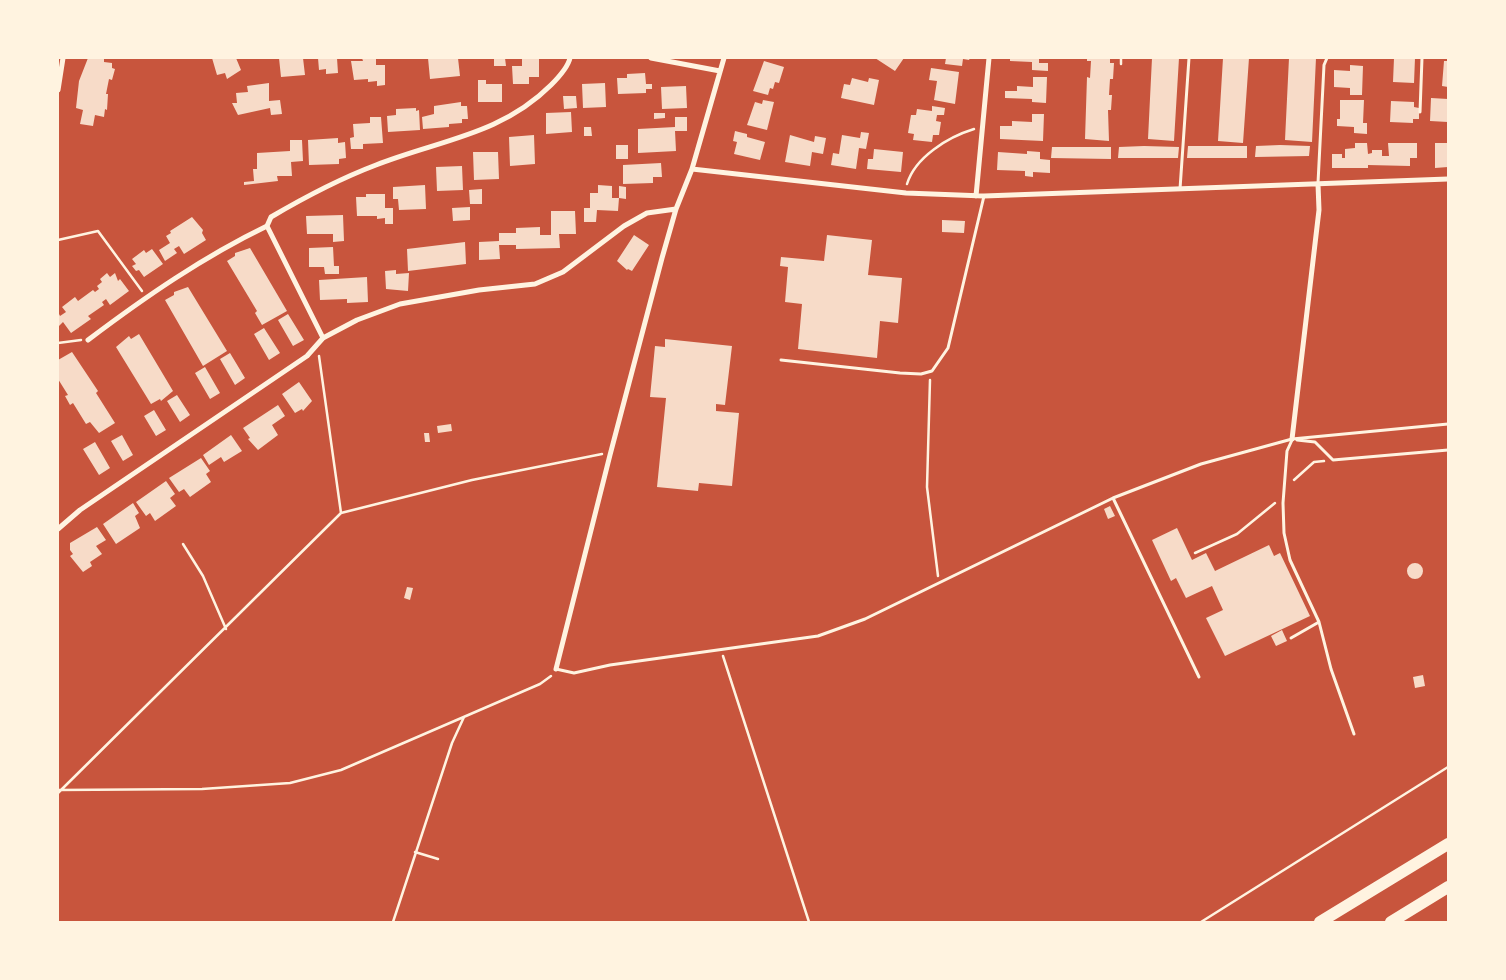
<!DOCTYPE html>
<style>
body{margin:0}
#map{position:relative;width:1506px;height:980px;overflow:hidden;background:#c8553d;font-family:Raleway,sans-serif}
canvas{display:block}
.frame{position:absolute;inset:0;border:59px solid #fff3e0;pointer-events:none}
</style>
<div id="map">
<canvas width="1506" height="980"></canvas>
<div class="frame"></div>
</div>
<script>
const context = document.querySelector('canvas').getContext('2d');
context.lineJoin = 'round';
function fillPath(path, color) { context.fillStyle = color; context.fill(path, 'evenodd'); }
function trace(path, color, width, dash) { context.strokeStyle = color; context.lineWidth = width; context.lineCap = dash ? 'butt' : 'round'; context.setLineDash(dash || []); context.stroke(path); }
const building = new Path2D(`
 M88 58H104V62L112 63V68L115 69 112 80 109 79 106 94H108L107 110 105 109 104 117 95 115 93 126 80 124 83 110 76 108 79 81Z
 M212 58H236L241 70 227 79 225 73 217 75Z
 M279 58H303L305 75 281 77Z
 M318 58H337L338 73 326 74V69L319 70Z
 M362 58H376V65H385V85L377 86V81L368 82V79L354 80 351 61H363Z
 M428 58H458L460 76 430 79Z
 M494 58H505L506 66H494Z
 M522 58H539V77H529V84H513L512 66H522Z
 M875 58H904L895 71Z
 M946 58H970L969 60 963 59 962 66 945 64Z
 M1010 58H1039V63H1048V71L1032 70V62L1010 61Z
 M1087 58H1110V63H1114L1113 79H1110L1109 95H1112L1111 110H1108L1109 141 1085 139 1087 77 1090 78 1091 61H1087Z
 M1152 58H1179L1174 141 1148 139Z
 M1223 58H1249L1243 143 1218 141Z
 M1289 58H1316L1312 142 1285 140Z
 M1394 58H1415L1414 83 1393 82Z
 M764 61 784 67 779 83 775 82 773 89 770 88 768 95 753 91Z
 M1444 61H1448V87L1442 86Z
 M1350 65 1363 66 1362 95H1350V88L1334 87V70L1350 71Z
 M931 68 959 72 955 104 934 100 937 81 929 80Z
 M645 73 646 84H652V89H646V93L618 94 617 78H627V74Z
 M1033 77H1047L1046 103 1032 102V99L1005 98V91H1017V86L1033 87Z
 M852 78 868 82 869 78 879 80 874 105 841 98 844 84 850 85Z
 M478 80H486V84H502V102H478Z
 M269 83V101L280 100 282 114 271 115 270 108 238 115 232 103H237L236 93 248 92 247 86Z
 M605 83 606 107 583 108 582 84Z
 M686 86 687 108 662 109 661 87Z
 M563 96H576L577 108 564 109Z
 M1431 98 1448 99V122L1430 121Z
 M763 100 774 102 767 130 747 125 755 102 762 104Z
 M1340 100H1364L1363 123H1367V134L1354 133V127L1337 126V119H1340Z
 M1391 101 1414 102V107L1419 108V119H1413V123L1390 122Z
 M461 102V106H467L468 119H462V123L449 124V127L423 129 422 117 434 114V106Z
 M932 106 945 108 944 115H937L936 121 941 122 939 135H933L932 142 913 140 914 134 908 133 911 115H916L917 109 932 111Z
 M416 108V111L419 110 420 130 388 132 387 116 396 115V109Z
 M571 112 572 132 546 134V113Z
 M654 113H665V118L654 119Z
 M1032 114H1044L1043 141 1000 139V126H1012V121L1032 122Z
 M370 117H381L383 143 363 144V149H351L350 138 354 137 353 124 370 123Z
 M675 117H687V131H675L676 151 638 153V129L675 127Z
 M584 127H591L592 136H584Z
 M735 131 747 134V137L765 142 760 160 734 154 737 142 733 141Z
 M861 132 869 133 866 149 859 148 856 169 831 165 833 153 839 154 842 135 860 138Z
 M534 135 535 164 510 166 509 137Z
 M790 135 814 142 815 136 826 138 823 154 812 152 810 166 785 162Z
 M338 138V143L345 142 346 158 339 159V164L309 165 308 140Z
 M290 140H302L303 161 291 162 292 176H277L278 181 244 185V182L254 181 253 169H257V153L290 151Z
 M1355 143H1367L1368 154 1372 153V150H1382V156H1389L1388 143H1417V158H1410V166L1368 165V168H1332V154H1342V158H1345V149L1355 148Z
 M1435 143H1448V167L1435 168Z
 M616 145H628V159H616Z
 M1280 145 1310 146 1309 156 1255 157 1256 146Z
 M1144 146 1179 147 1178 158H1118L1119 147Z
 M1188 146H1247V158H1187Z
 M1052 147H1111V159L1051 158Z
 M874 149 903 152 901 172 867 169 868 159H873Z
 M1027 151 1040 152V159L1050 160V173L1033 172V177L1025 176V171L997 170 998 152 1027 154Z
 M473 152H498L499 179 474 180Z
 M661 163 662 177H653V183L623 184V165Z
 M462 166 463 190 437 191 436 167Z
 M425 185 426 209 399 210 398 199H393V187Z
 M598 185 612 186V198H619L618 211 597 210 596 222H584V208H590V193H598Z
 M619 186 626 187V199L619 198Z
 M482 189V204H470L469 190Z
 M366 194H385V208H393V224H385V218L377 219V216H357L356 197H366Z
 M470 207V220L453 221 452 208Z
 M551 211H575L576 234H559L560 248 516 249V245H499L500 259 479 260V242L499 241V233H516V228L540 227V235H551Z
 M343 215 344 241 333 242V234H307L306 216Z
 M192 217 203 230 202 233 206 240 184 254 179 246 174 249 177 253 165 261 159 250 170 243 166 236 171 233 170 231Z
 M942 220 965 221 964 233 942 232Z
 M634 235 649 245 632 271 628 269 627 270 617 261Z
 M827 235 872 240 868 275 902 278 898 323 880 321 877 358 798 349 802 304 785 302 788 267 780 266 781 257 824 261Z
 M465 242 466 264 408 271 407 249Z
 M333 247 334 266H339V274H325L324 267H309V248Z
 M250 248 287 311 262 325 255 313 257 311 227 261 235 256V253Z
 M152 249 163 264 144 277 139 270 136 271 132 266 136 264 132 259 144 250 146 253Z
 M396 270V274L409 273 408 291 386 289 385 271Z
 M107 273 110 277 115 273 118 281 120 279 129 291 110 305 106 299 102 302 104 305 88 316 91 319 71 333 63 322 59 326 58 312 60 316 66 312 62 307 75 297 78 301 93 290 95 292 99 289 97 286 102 282 100 279Z
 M367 277 368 302 347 303V299L320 300 319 280Z
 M188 287 227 351 203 366 165 300 174 295V292Z
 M288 314 304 340 293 346 278 320Z
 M264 328 280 353 269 360 254 334Z
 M139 334 173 391 161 401 160 399 151 404 116 347 129 336 131 339Z
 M665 339 732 346 725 405 716 404V411L739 413 732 486 699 483 698 491 657 487 666 398 650 397 655 346 665 347Z
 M72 352 98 391 96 393 115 423 99 433 90 422 86 424 73 403 70 405 65 396 68 395 58 379V360Z
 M230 353 245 378 235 385 220 359Z
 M205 367 220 393 210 399 195 373Z
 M299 382 312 401 303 411 302 409 295 413 282 394Z
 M177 395 190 415 180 422 167 401Z
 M278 405 285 416 272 425 278 435 258 450 248 439 250 438 243 428Z
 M154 410 166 430 156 436 144 416Z
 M451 424 452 431 438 433 437 426Z
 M424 433H429L430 442H425Z
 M122 435 133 455 123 461 111 441Z
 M231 435 242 451 224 462 221 457 209 465 203 455Z
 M95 442 110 468 99 475 83 449Z
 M201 458 210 471 206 474 211 482 190 497 184 489 179 492 169 478Z
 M166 481 175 494 170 498 176 506 155 521 150 513 146 516 136 502Z
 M133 503 139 513 135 516 140 528 116 544 103 524Z
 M1110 506 1115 516 1108 519 1104 509Z
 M97 527 106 540 96 546 102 554 90 562 92 566 83 572 70 556 73 554 70 550V543Z
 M1177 528 1192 560 1206 553 1215 571 1269 545 1274 556 1280 553 1310 616 1225 656 1206 618 1223 610 1212 586 1186 598 1176 578 1171 581 1152 540Z
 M1407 571a8 8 0 1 1 16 0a8 8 0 1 1-16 0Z
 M407 587 413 588 410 600 404 598Z
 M1282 630 1287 641 1276 646 1271 636Z
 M1423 675 1425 686 1415 688 1413 677Z`);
const path = new Path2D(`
 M1121 64V58
 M907 184C915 157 948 137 974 129
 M58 240 98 231 142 291
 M58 343 81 340
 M319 356 341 513
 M930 380 927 487 938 576
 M1294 480 1314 462 1324 461
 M183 544 203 576 226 629
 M1195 553 1237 534 1275 503
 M723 656 809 922
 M59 790 202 789 290 783 341 770 540 684 551 676
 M58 793 341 513 472 480 602 454
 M415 852 438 859
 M393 922 452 743 464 717
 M1201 922 1448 767`);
const service = new Path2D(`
 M1420 112 1422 58
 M1318 183 1324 65 1327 58
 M1180 189 1189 58
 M781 360 900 373 921 374 932 371 948 348 984 196
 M1292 440 1287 451 1283 503 1284 533 1290 560 1319 622 1331 669 1354 734
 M1297 440 1315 442 1333 460 1448 450
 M1113 498 1199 677
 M1291 638 1319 622
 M556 669 574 673 610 665 818 636 865 619 1113 498 1201 464 1292 439 1448 424`);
const minor = new Path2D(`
 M651 58 720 71
 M58 90 63 58
 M692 169 906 193 984 196 1448 179
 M976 196 989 58
 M267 226 323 338
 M88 340C145 297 203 257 267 226L271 217C305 197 339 179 376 165 439 140 501 135 551 85 558 78 568 67 570 58
 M1292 439 1319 210 1318 184
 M58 529 80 510 307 356 323 338 357 320 400 304 479 290 535 284 563 272 624 226 647 213 676 209
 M556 669 610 455 662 258 676 209 692 169 724 58`);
const motorway = new Path2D(`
 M1320 922 1448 844
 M1391 922 1448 887`);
fillPath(building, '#f7dbc8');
trace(path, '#fff3e0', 2.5);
trace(service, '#fff3e0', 3);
trace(minor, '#fff3e0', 5);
trace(motorway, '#fff3e0', 12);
</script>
